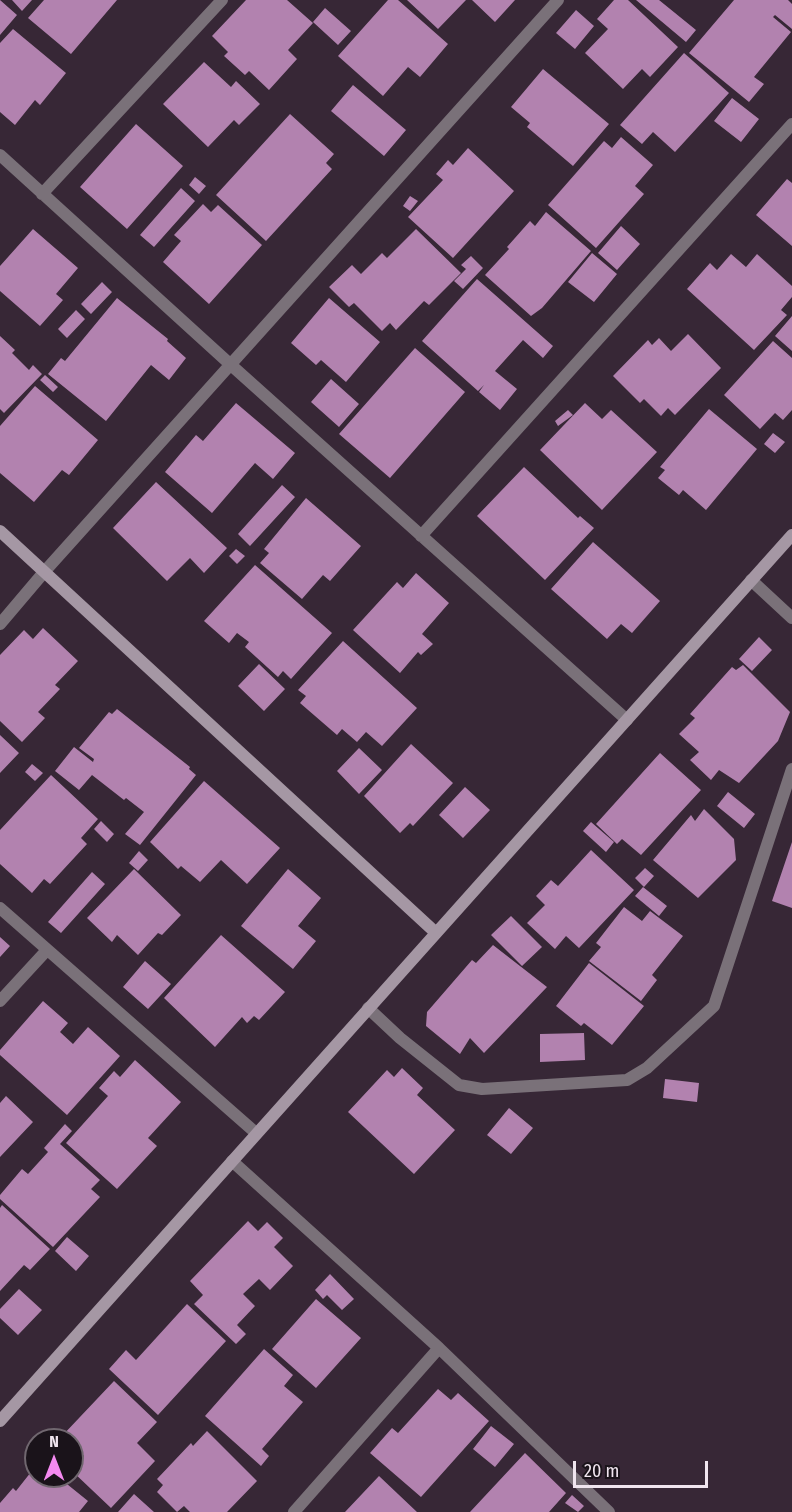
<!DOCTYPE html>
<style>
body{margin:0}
#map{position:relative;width:792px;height:1512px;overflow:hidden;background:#372736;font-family:"Fira Sans Condensed",sans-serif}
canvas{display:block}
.north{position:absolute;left:24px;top:1428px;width:60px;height:60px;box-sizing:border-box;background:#1a131a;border:2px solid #70676f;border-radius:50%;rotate:0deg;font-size:16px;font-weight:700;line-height:24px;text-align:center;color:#f0e5ef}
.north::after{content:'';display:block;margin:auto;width:21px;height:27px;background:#f489f0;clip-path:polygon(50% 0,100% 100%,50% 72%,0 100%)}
.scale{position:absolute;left:573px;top:1461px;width:135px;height:27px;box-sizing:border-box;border:3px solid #f0e5ef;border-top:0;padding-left:8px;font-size:18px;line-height:21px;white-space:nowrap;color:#f0e5ef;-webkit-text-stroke:4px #1a131a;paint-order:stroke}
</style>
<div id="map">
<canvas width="792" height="1512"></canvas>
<div class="north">N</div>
<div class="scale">20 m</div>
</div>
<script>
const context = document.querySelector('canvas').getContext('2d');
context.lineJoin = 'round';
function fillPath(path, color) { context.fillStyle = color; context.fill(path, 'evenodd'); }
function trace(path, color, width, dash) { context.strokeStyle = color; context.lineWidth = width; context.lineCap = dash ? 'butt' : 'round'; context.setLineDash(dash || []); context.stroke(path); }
const building = new Path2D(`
 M0 0 17 15 0 35Z
 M12 0H32L22 11Z
 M44 0H117L71 54 28 18Z
 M246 0H287L313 23 288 50 297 59 269 90 249 71 245 75 224 56 228 52 212 36Z
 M388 0H398L448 44 420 77 408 67 383 96 338 56Z
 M407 0H466L438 29Z
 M472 0H515L495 22Z
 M614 0H628L678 47 650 77 642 69 623 89 585 53 608 29 597 19Z
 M636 0H659L696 30 686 42Z
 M734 0H788L792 4V29L775 15 773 17 791 32 754 77 764 84 749 102 689 53Z
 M325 8 351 31 338 45 313 22Z
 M576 10 594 26 575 49 556 33Z
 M13 29 66 73 40 105 35 100 15 125 0 112V43Z
 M684 53 729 93 675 152 653 132 642 144 620 125Z
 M204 62 231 87 236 81 260 104 239 125 234 120 208 147 163 104Z
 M543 69 609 124 573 166 527 127 530 123 511 107Z
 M353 85 406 130 384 156 331 111Z
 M732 98 759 119 741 142 714 121Z
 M290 114 334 154 326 163 332 169 266 241 216 195Z
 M136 124 183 166 127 229 80 187Z
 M621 137 653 165 635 186 644 194 596 248 548 205 604 141 612 148Z
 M468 148 514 191 453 258 408 217 443 180 436 174 448 160 453 165Z
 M195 177 206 186 199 194 189 185Z
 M787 179 792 183V246L756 215Z
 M181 188 195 201 154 247 140 235Z
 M410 196 418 201 410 211 403 206Z
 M203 204 211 212 218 205 262 245 209 304 163 262 181 241 174 235Z
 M546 212 591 251 542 308 531 316 485 275 509 249 507 247 530 221 535 226Z
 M621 226 640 244 617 270 598 253Z
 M33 229 78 268 56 294 63 300 40 326 0 291V266Z
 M416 229 461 273 429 305 424 301 396 330 390 323 382 331 354 303 349 307 329 287 352 265 361 274 382 253 387 258Z
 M592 253 617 274 594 302 568 282Z
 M731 254 746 267 757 254 792 286V297L781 310 787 315 754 350 687 289 710 263 717 270Z
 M471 256 483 268 463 289 454 281 466 269 461 265Z
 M477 279 553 346 543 358 523 340 495 371 517 389 500 410 479 392 484 385 478 391 422 341Z
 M102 282 112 292 91 314 81 304Z
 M117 298 168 339 167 341 186 358 169 380 151 365 106 421 48 374 61 358 65 361Z
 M329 298 380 342 346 382 321 360 316 365 291 343Z
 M76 310 85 319 67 338 58 329Z
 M792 316V351L775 336Z
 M688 334 721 368 675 415 668 408 661 416 644 399 640 403 613 376 648 340 652 345 659 338 671 351Z
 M0 336 15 350 12 353 29 370 33 365 42 374 4 413 0 409Z
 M773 341 792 358V410L783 420 775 413 760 429 724 395Z
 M415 348 465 392 390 478 339 434Z
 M45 375 58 387 53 392 40 380Z
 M331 379 359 404 339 427 311 402Z
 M35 386 98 440 69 475 62 470 34 502 0 473V426Z
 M236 403 295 453 273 479 255 463 212 513 165 472 196 435 203 441Z
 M585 403 602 419 611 410 657 452 602 510 540 450Z
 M709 409 757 449 706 510 683 490 679 495 658 478 665 470 660 467Z
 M568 410 573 415 558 426 555 421Z
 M773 433 785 442 775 453 764 444Z
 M524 467 578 518 580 516 594 528 545 580 477 516Z
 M156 482 227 548 204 573 190 558 167 581 113 528Z
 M282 485 295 497 250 546 238 534Z
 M306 498 361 546 330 581 323 575 302 599 260 563 269 553 264 549Z
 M593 542 660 601 632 633 621 624 607 639 551 589Z
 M236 549 245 556 237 564 229 556Z
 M255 565 332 633 291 679 283 671 278 677 245 647 249 642 237 633 229 643 204 621Z
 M416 573 449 603 422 634 433 644 421 655 418 652 400 673 353 630 397 582 403 588Z
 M43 628 78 661 55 685 60 689 38 712 45 718 22 742 0 721V655L24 630 33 639Z
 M759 637 772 650 752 671 739 659Z
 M343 641 417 708 382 746 366 732 357 742 342 729 337 735 300 703 306 696 298 690Z
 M259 664 285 689 264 711 238 686Z
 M743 665 790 712 778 741 739 783 719 770 711 780 690 760 699 752 679 734 695 718 690 714 732 667 736 670Z
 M117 709 190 767 189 769 196 775 140 845 125 834 144 812 126 798 124 800 92 775 79 790 55 771 74 747 93 762 94 759 79 748 109 712 112 714Z
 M0 735 19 753 0 773Z
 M411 744 453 783 413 826 410 823 400 833 364 796Z
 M359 748 382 770 359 794 337 771Z
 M660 753 701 790 641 855 622 839 617 844 596 824Z
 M32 764 43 773 35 781 25 772Z
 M51 775 98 819 81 838 87 844 50 884 44 879 32 893 0 864V830Z
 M204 781 280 848 247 884 221 860 200 882 181 866 178 869 150 842Z
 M465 787 490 810 463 838 439 815Z
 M728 792 755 814 744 828 717 806Z
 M704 809 734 839 736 860 698 898 653 860 691 815 695 821Z
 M101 821 114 834 107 842 94 829Z
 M591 822 614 842 606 852 583 831Z
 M792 842V908L772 901Z
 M591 850 634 890 579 948 566 936 555 949 527 923 545 905 536 896 551 880 558 886Z
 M139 851 148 860 138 871 129 863Z
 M645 868 654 876 644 887 635 878Z
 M134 869 181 915 162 935 158 933 138 955 117 935 112 942 87 918Z
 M288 869 321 898 298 926 316 941 293 969 241 926Z
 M92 872 105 884 61 933 48 922Z
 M643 887 667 906 659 916 635 896Z
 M624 907 642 921 650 911 683 936 652 975 657 980 641 1001 589 961 601 947 596 943Z
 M511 916 542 947 522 966 491 935Z
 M221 935 285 992 259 1020 254 1016 247 1023 242 1017 215 1047 164 998Z
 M0 937 10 946 0 957Z
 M493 945 547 987 484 1053 470 1038 460 1054 426 1026 427 1012 472 960 476 963Z
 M145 961 171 984 148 1009 123 987Z
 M589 963 644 1006 612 1045 584 1023 581 1026 556 1006Z
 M43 1001 68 1023 60 1032 73 1044 88 1027 120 1056 67 1115 0 1055V1050Z
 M584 1033 585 1060 540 1062V1034Z
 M135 1060 181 1102 148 1138 157 1146 117 1189 66 1143 108 1096 99 1088 114 1071 120 1077Z
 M402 1068 423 1088 417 1095 455 1130 414 1174 348 1112 387 1070 394 1077Z
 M665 1079 699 1083 697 1102 663 1098Z
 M6 1096 33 1122 0 1157V1103Z
 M509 1108 533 1128 511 1154 487 1135Z
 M65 1124 72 1131 60 1144 100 1180 91 1189 100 1197 53 1247 0 1199V1195L22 1169 28 1174 48 1152 44 1148Z
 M2 1205 50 1249 30 1270 24 1265 0 1291V1208Z
 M248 1221 258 1231 267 1222 283 1238 274 1247 293 1266 270 1290 259 1279 243 1294 255 1306 237 1325 246 1334 236 1344 194 1304 203 1295 190 1281Z
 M67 1237 89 1256 76 1271 55 1251Z
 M330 1274 354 1299 342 1310 327 1295 323 1299 315 1290Z
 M19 1289 42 1310 18 1335 0 1318V1309Z
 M316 1299 361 1338 316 1388 272 1349Z
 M187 1304 226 1341 158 1415 109 1369 126 1350 136 1360Z
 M264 1349 293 1375 284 1386 303 1402 262 1449 269 1456 261 1466 205 1416Z
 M114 1381 157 1422 137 1443 155 1461 111 1508 72 1471V1468L84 1456 72 1445V1440H66L62 1436Z
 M438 1389 451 1400 458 1393 489 1421 421 1497 370 1453 392 1428 398 1433Z
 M491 1426 514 1444 495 1467 473 1449Z
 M207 1431 257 1481 227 1512H190L184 1506 177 1512 157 1492 163 1485 157 1479 191 1443 193 1446Z
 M525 1453 566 1493 549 1512H470Z
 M31 1472 49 1487 57 1476 88 1501 79 1512H0V1503L13 1488 16 1491Z
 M379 1476 417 1512H345Z
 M134 1494 154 1512H118Z
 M572 1495 584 1506 578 1512 565 1503Z`);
const street = new Path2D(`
 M0 155 231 365 627 720
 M42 194 222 0
 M421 536 792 124
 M751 580 792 618
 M0 624 45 571 558 0
 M0 908 256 1133
 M0 1001 47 950
 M368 1008 400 1038 459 1085 482 1089 627 1080 647 1068 714 1006 792 769
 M232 1161 439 1348 609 1512
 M294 1512 439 1348`);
const secondary = new Path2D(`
 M0 531 435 932
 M0 1421 792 535`);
fillPath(building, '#b282af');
trace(street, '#7a7179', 12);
trace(secondary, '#a597a4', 12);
</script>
